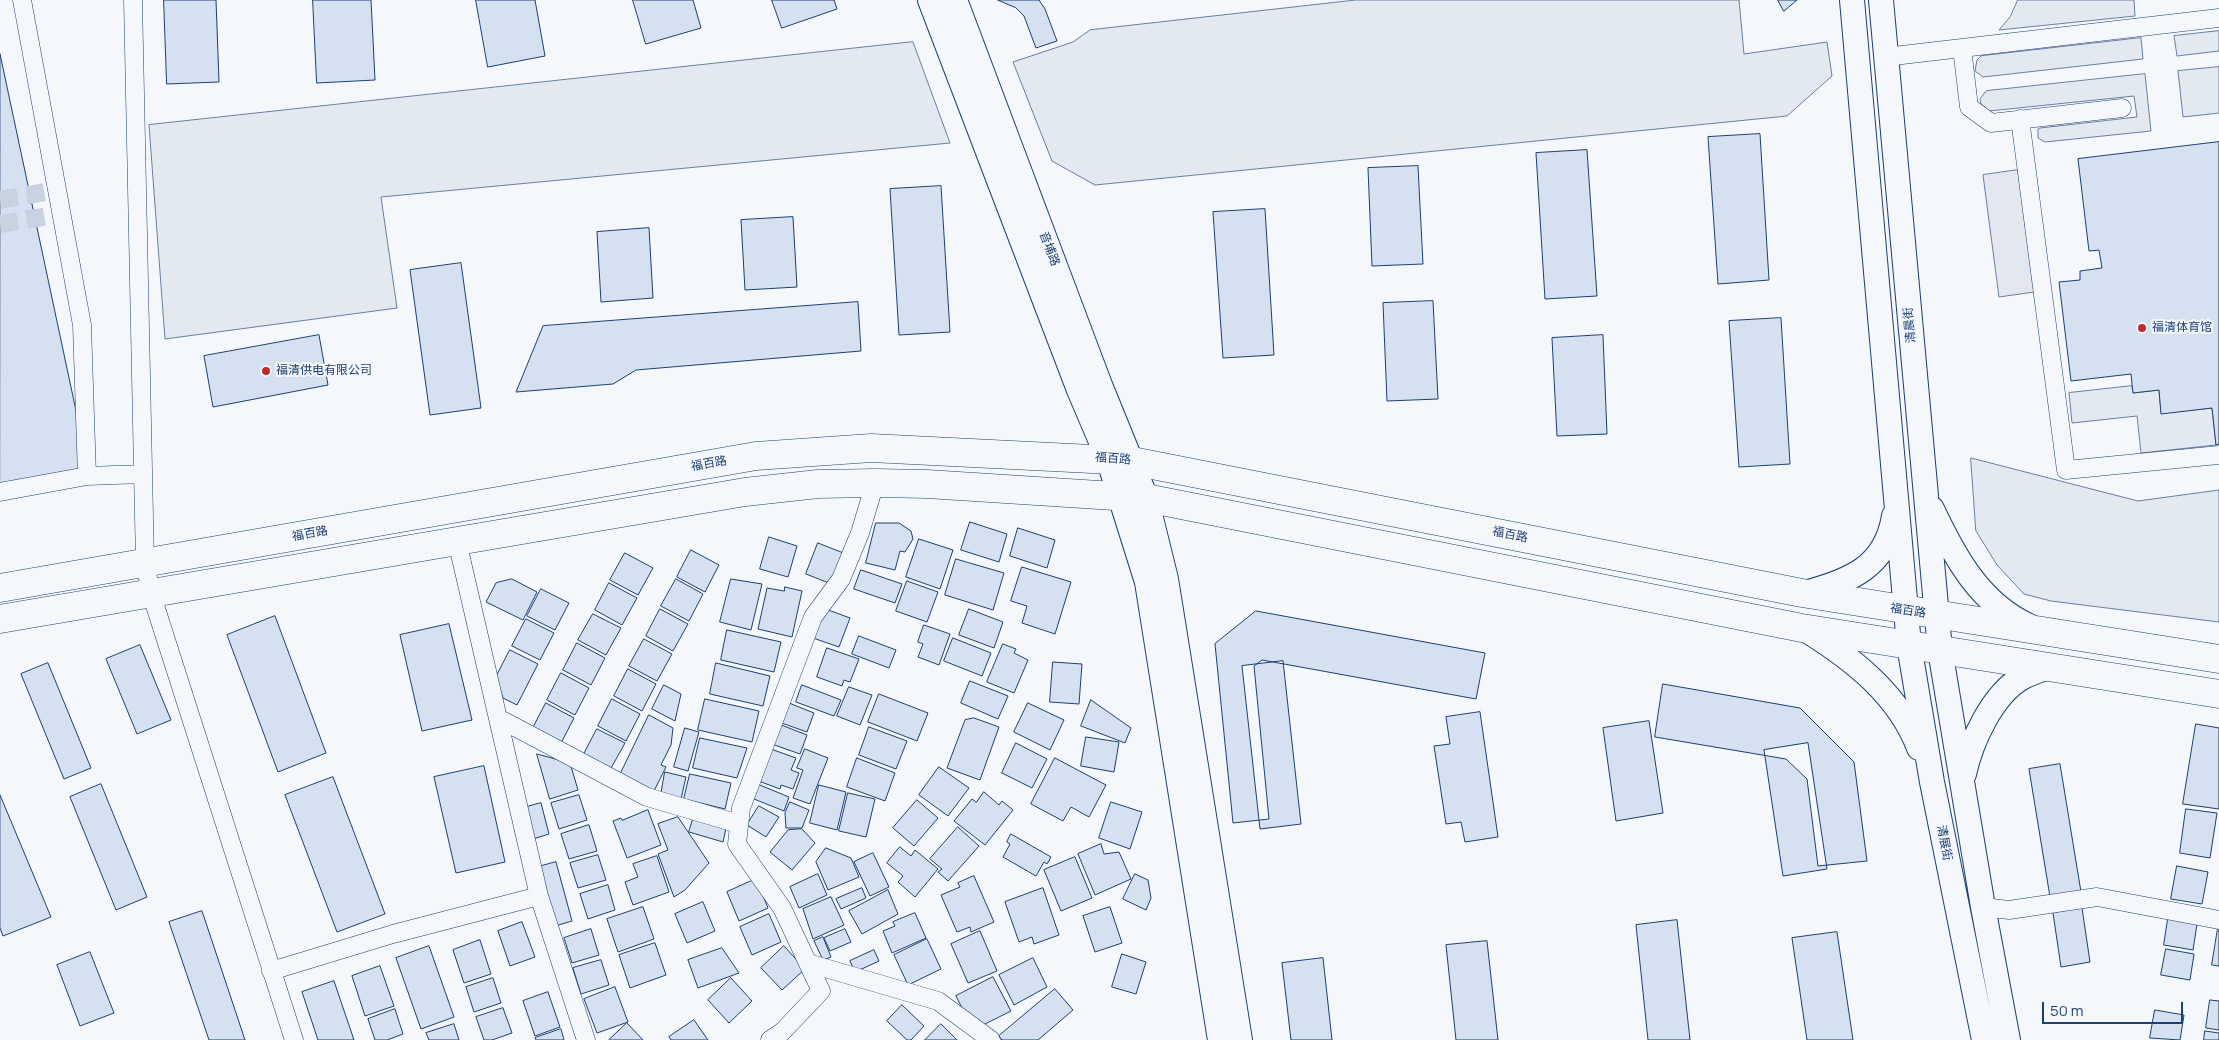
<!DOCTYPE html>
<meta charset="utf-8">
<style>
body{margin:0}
#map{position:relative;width:2219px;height:1040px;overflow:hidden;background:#f4f7fb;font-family:Manrope,sans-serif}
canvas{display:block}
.scale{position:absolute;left:2042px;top:1002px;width:141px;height:22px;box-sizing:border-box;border:2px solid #1d3f73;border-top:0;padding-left:6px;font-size:15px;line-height:18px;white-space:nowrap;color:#1d3f73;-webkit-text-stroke:4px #f4f7fb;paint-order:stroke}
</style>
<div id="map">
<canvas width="2219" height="1040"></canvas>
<div class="scale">50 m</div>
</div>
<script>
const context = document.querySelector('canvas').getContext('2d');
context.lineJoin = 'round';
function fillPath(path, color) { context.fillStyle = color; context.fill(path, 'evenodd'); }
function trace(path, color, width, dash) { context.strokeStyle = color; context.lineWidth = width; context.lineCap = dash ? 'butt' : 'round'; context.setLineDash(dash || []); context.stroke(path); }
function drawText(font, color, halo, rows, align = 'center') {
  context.font = font + ' Manrope,"Noto Sans SC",sans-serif'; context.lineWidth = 4; context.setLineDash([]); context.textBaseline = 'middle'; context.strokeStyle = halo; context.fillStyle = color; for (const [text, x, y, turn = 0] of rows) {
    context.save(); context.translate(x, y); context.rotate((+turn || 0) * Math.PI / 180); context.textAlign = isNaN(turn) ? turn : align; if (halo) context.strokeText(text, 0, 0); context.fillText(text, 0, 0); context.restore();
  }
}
const green = new Path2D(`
 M1356 0H1739L1744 54 1827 42 1832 76 1787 116 1095 185 1052 161 1013 62 1073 42 1090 30Z
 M2018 0H2134L2135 16 1999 30 2010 17Z
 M2219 31V51L2177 56 2174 36Z
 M2141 38 2143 59 1983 77 1975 71 1977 60 1981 56Z
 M913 42 950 143 381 197 397 308 165 339 149 125Z
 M2219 67V113L2183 117 2178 71Z
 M2145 74 2151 131 2045 142 2038 138V129L2040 128 2137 117 2134 96 1989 111 1981 104 1980 99 1986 91Z
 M2132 386 2133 393 2159 390 2161 413 2212 408 2216 445 2141 453 2137 416 2072 423 2069 393Z
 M1971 458 2138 501 2219 490V622L2051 601 2024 594 1997 565 1976 531Z`);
const parking = new Path2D(`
 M2018 170 2034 292 1999 297 1983 175Z`);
const building = new Path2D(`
 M164 0H216L219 82 167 84Z
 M313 0H371L375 80 317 83Z
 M476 0H535L545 56 488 67Z
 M633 0H693L701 28 646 44Z
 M772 0H834L837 9 782 28Z
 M998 0H1039L1045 9 1057 41 1036 48 1024 16 1016 8Z
 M1778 0H1797L1784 11Z
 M0 54 88 467 0 486Z
 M1760 134 1769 280 1718 284 1708 137Z
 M2219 142V444L2216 445 2212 408 2161 414 2159 390 2133 393 2131 374 2071 381 2059 282 2080 280V271L2102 268 2099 250 2089 251 2078 159Z
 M1587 150 1597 296 1545 299 1536 153Z
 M1418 166 1423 264 1372 266 1368 168Z
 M941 186 950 332 899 335 890 189Z
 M1265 209 1274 355 1223 358 1213 212Z
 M793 217 797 287 745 290 741 220Z
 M649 228 653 298 601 302 597 232Z
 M461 263 481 408 430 415 410 270Z
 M1433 301 1438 399 1387 401 1383 303Z
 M858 302 861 351 636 370 613 384 516 392 543 326Z
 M1781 318 1790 464 1739 467 1729 321Z
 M319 335 328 385 213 407 204 356Z
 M1603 335 1607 434 1557 436 1552 338Z
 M970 522 1007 534 999 562 961 550Z
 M876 523H899L911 531 913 539 905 552 900 551 895 570 866 563Z
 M1018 528 1055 540 1047 568 1010 556Z
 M769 537 797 546 788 577 760 569Z
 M919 539 953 550 940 589 906 577Z
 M818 543 846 554 834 585 806 574Z
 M691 550 719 565 705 592 677 577Z
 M625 553 653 568 638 595 610 580Z
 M956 559 1004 573 993 610 945 595Z
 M1022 567 1071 582 1055 634 1022 623 1027 606 1011 601Z
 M861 570 902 584 895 603 854 589Z
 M512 579 537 592 523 620 486 602 496 583Z
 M676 579 703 594 689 621 661 606Z
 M731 579 762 584 751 630 720 622Z
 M907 581 938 592 927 622 896 611Z
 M609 583 637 598 622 625 595 610Z
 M785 587 802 591 792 637 758 629 767 588 784 591Z
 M541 589 569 603 555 630 527 616Z
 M823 608 850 618 839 647 813 638Z
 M660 609 688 624 673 651 646 636Z
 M969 609 1003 622 994 648 959 635Z
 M1256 611 1485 653 1476 699 1262 660 1254 666 1269 819 1233 823 1215 644Z
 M593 614 621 628 606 655 578 640Z
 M275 616 326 753 278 772 227 635Z
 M526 619 554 633 540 660 512 646Z
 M449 624 472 720 422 731 400 635Z
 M924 625 950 634 939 665 918 657 923 644 918 642Z
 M727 630 781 642 774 672 721 660Z
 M859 636 896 650 889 668 852 654Z
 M953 638 991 653 982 676 944 661Z
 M644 639 672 654 657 681 629 666Z
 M577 643 605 658 591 685 563 670Z
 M1003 644 1016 649 1014 653 1028 660 1014 693 987 682Z
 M140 645 171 720 137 734 106 659Z
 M827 648 859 659 850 682 844 680 842 686 817 677Z
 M510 650 538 664 517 705 503 698 496 677Z
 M1283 661 1301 824 1260 829 1242 666Z
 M1053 662 1082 664 1079 704 1050 702Z
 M48 663 91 768 64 779 21 674Z
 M716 663 770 676 763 706 710 694Z
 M628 669 656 684 642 711 614 696Z
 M561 673 589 688 575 715 547 700Z
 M970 681 1008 696 998 719 961 703Z
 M1663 684 1800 708 1854 762 1867 861 1818 866 1807 779 1786 759 1655 737Z
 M664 685 681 694 675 721 652 709Z
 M802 685 841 700 834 716 796 702Z
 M849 687 872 695 860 725 837 716Z
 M879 694 928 713 917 741 868 722Z
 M612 699 640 714 626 741 598 726Z
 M705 699 759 711 752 742 698 730Z
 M1091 700 1131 728 1125 743 1081 726Z
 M784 701 814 713 807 732 776 721Z
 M546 703 574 718 560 745 532 730Z
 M1028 703 1064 720 1050 750 1014 732Z
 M1480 712 1498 837 1465 842 1461 822 1446 824 1434 746 1450 744 1446 717Z
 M649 715 673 728 671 745 661 765 666 767 654 791 620 775Z
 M974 718 999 727 980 780 947 768 965 720Z
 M1649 721 1663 813 1616 821 1603 728Z
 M776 723 807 735 800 754 769 743Z
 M2196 724 2219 728V809L2183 804Z
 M869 727 907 741 896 769 859 755Z
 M685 728 699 732 688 771 674 767Z
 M597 729 625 743 610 770 583 756Z
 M1086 737 1119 742 1114 772 1081 766Z
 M700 738 747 748 737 778 693 768Z
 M1016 743 1047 759 1032 788 1002 773Z
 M1808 743 1827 869 1783 876 1764 750Z
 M768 748 796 758 791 770 799 773 793 789 781 785 780 789 756 780Z
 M805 749 828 758 810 804 793 798 803 770 797 768Z
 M537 754 570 763 578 790 550 799Z
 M857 758 895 773 885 801 847 787Z
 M1055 758 1106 785 1089 817 1071 807 1063 821 1031 804Z
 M2060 764 2081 892 2050 897 2029 769Z
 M484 766 505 862 456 873 434 777Z
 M939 767 969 788 948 816 919 795Z
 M665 772 686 777 681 799 661 795Z
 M690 774 731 783 725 809 684 799Z
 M333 777 385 914 337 932 285 795Z
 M755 783 789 797 784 811 749 797Z
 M101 784 147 897 116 910 70 797Z
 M819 785 846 792 837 830 810 823Z
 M984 792 999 805 1002 801 1013 810 985 845 954 821 972 799 976 802Z
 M848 793 875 799 866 837 839 831Z
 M0 795 51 917 3 936 0 928Z
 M579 795 587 820 559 829 551 803Z
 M917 800 938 818 914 846 893 828Z
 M790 802 809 810 802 828H786L785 813Z
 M1111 802 1142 812 1130 849 1099 838Z
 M541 803 549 834 533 839 523 808Z
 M759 806 779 817 766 837 747 825Z
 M2186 809 2217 813 2210 858 2180 853Z
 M648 810 661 845 627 858 613 821 621 818 622 820Z
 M678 817 709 863 685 890 674 897 658 854 668 850 658 824Z
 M693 819 726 828 723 842 689 832Z
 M589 825 597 851 569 859 561 834Z
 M958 827 979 846 948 881 938 872 942 869 930 859Z
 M802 829 815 843 792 870 770 852 788 830Z
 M1011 834 1051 857 1047 864 1044 862 1036 876 1003 857 1010 844 1007 842Z
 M1101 844 1104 854 1119 852 1131 879 1095 895 1078 854Z
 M900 847 911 856 915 850 938 869 915 897 898 882 903 876 887 863Z
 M826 848 851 858 859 877 828 890 816 862Z
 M873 853 889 887 870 896 854 862Z
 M598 855 606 880 578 888 570 863Z
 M657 856 669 892 633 905 625 882 638 877 633 864Z
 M1075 857 1092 898 1061 911 1044 870Z
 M556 862 572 921 555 926 538 867Z
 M2177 866 2208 872 2202 904 2171 899Z
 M818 874 827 895 799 908 790 887Z
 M1135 874 1148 880 1151 898 1146 910 1123 899Z
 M974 876 994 922 971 932 970 927 957 932 941 895 960 887 958 883Z
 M756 879 768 908 739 921 727 892Z
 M608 885 615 910 588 919 580 894Z
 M862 888 866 898 841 909 836 899Z
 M1043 888 1059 935 1034 944 1032 937 1019 942 1005 902Z
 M888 890 898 914 862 934 849 911Z
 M831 897 844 925 813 939 803 909Z
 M703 902 715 931 687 943 675 914Z
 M643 907 654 939 618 952 607 919Z
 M1110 907 1122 943 1095 952 1083 916Z
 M2082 908 2090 962 2061 967 2053 913Z
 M202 911 245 1040H209L169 922Z
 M915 913 926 938 892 953 883 931 895 926 893 922Z
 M769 914 781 942 752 955 740 927Z
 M2168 919 2197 924 2193 950 2164 945Z
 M1677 920 1690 1040H1648L1636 925Z
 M522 922 535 957 510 966 498 931Z
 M2218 928H2219V966L2212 965Z
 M591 929 599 955 572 963 564 938Z
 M845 929 851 942 830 951 824 938Z
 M980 931 997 971 968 983 951 944Z
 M1837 932 1853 1040H1807L1792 938Z
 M823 937 831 957 823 960 814 941Z
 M927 939 941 969 908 985 894 955Z
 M480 940 491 974 464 983 453 950Z
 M1487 941 1498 1040H1456L1446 945Z
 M655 943 666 975 630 988 619 955Z
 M429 946 454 1017 421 1029 396 958Z
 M784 946 805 969 782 990 761 968Z
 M722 948 739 973 698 988 688 960Z
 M2166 949 2194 954 2190 980 2161 975Z
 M874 950 879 961 855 972 850 961Z
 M90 952 114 1013 80 1026 57 965Z
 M1122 954 1146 962 1136 994 1112 987Z
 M1033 958 1047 987 1014 1005 999 975Z
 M1323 958 1332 1040H1291L1282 963Z
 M601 960 609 985 581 994 573 968Z
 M380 966 394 1006 365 1016 352 976Z
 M993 977 1011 1011 977 1028 966 1016 956 996Z
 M493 978 501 1003 474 1012 466 987Z
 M731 978 752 1001 729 1023 708 1000Z
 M334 981 354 1040H318L302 992Z
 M615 987 628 1022 597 1033 584 999Z
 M1055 989 1073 1010 1038 1040H1002L999 1036Z
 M548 992 560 1027 535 1036 523 1001Z
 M2210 1000 2219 1001V1030L2206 1028Z
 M902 1005 924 1026 911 1040H907L887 1021Z
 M503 1008 512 1033 492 1040H484L476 1017Z
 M395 1009 403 1034 387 1040H375L368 1019Z
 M2155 1010 2184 1015 2180 1040 2150 1038Z
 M694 1020 708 1040H671L669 1037Z
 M627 1023 643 1040H609Z
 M454 1024 459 1040H429L426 1033Z
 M941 1024 957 1040H925Z
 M561 1029 564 1040H536L535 1038Z
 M2205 1031 2219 1033V1040H2204Z`);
const streetTunnel = new Path2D(`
 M0 200 57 190
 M0 224 61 214`);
const street = new Path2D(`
 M22 0 82 325 87 476
 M133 0 145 563 151 593 294 1040
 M1962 48 1969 107 1991 123 2122 108
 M1885 57 2219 18
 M2020 119 2066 470 2219 455
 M0 492 87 476 143 474
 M457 541 539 896
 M498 718 647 797 739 824
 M1983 907 2009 910 2097 897 2219 920
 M808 963 938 1001 991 1040
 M271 971 393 934 539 896 586 1040
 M770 1040 782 1032 821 991 782 908 737 844 741 808 813 617 841 579 860 533 875 483`);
const secondary = new Path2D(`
 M930 0 1079 390 1108 458 1147 582 1220 1040
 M955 0 1100 385 1146 498 1166 579 1240 1040
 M1852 0 1909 645 1932 782 1984 1040
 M1881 0 1940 650 1983 907 2008 1040
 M1932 509C1954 556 1980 604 2029 626
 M1805 593C1850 581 1886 567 1894 516
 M1806 630C1853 659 1899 695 1919 748
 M1964 774C1971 742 1992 694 2023 677 2031 673 2040 670 2048 667`);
const primary = new Path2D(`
 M0 588 756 456 871 448 1132 461 1802 593 2219 659
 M0 619 745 492 818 484 875 483 927 484 1146 498 1802 628 2219 694`);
const markers = [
 [2142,328,5,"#c62828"],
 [266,371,5,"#c62828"]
];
const streetNames = [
 ["音埔路",1049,249,69],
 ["清晨街",1910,325,-95],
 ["福百路",1113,459,5],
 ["福百路",709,464,-10],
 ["福百路",310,534,-10],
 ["福百路",1510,535,11],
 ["福百路",1908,611,9],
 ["清展街",1944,843,79]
];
const poiNames = [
 ["福清体育馆",2152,328],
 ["福清供电有限公司",276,371]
];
fillPath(green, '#e3e9f0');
trace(green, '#687fa3', 1);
fillPath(parking, '#e3e8f0');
trace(parking, '#687fa3', 1);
fillPath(building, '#d5e0f0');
trace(building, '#1d3f73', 1);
trace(streetTunnel, '#c9d2e0', 18, [18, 9]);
trace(street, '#1d3f73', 19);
trace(secondary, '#1d3f73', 26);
trace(primary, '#1d3f73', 29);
trace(street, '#f4f7fb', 18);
trace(secondary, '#f4f7fb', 24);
trace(primary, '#f4f7fb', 28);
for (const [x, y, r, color] of markers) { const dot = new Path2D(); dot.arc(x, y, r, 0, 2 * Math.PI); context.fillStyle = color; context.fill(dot); trace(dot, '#f4f7fb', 2); }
drawText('12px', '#1d3f73', '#f4f7fb', streetNames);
drawText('12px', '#1d3f73', '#f4f7fb', poiNames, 'left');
</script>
